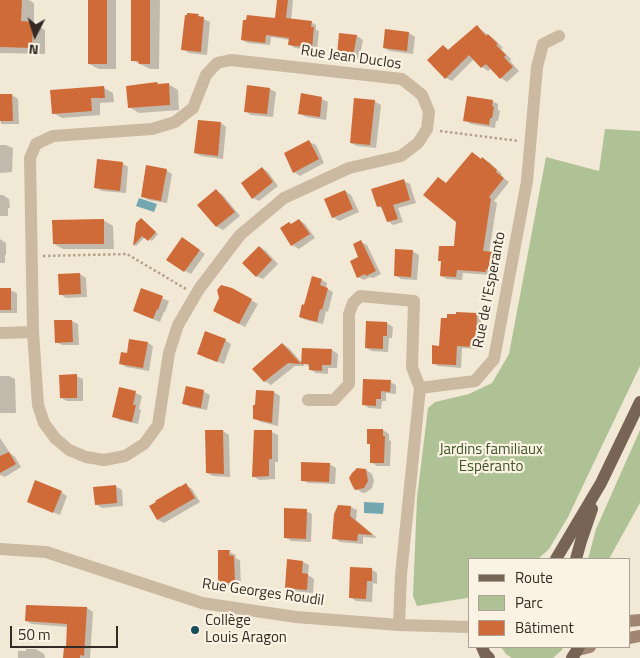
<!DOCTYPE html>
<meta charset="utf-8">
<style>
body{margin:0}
#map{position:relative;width:640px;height:658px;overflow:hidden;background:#f2e8d6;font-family:"Titillium Web",sans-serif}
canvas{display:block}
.legend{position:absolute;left:468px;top:558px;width:162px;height:90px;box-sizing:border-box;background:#faf2e2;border:1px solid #aba296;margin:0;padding:6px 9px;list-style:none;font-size:15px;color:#352b25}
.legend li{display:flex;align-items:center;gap:10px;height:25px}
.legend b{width:25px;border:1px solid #aba296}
.north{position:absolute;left:10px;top:10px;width:50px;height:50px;-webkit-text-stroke:4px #faf2e2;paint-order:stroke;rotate:185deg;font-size:14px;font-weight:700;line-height:20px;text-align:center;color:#352b25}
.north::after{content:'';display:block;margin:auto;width:18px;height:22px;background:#352b25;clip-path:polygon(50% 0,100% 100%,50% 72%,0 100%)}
.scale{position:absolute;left:10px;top:626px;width:108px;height:22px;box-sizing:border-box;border:2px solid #352b25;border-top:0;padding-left:6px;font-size:15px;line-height:18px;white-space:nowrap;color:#352b25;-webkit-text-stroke:4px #faf2e2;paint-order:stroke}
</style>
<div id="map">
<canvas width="640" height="658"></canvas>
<ul class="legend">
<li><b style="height:6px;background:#786454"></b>Route</li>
<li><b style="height:14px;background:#afc295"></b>Parc</li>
<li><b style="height:14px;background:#cf6b38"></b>Bâtiment</li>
</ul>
<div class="north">N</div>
<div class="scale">50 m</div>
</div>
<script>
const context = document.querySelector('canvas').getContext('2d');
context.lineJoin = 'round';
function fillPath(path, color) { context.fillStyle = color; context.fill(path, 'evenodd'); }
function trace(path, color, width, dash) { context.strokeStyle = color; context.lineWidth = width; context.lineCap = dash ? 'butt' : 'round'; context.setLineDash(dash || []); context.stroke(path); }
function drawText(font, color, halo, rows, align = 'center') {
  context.font = font + ' "Titillium Web",sans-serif'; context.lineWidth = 4.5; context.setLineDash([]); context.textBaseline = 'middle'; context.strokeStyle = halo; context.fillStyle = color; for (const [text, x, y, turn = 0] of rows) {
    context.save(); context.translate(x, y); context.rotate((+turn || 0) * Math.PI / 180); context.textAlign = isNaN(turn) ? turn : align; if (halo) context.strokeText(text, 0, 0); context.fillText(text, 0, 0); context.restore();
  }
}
const green = new Path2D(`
 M605 129 640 131V366L568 517 549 549 538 559 517 558 513 559H469V596L467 598 417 606 413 596 417 498 428 408 435 402 469 394 492 383 509 354 546 157 599 171Z
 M640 430V503L609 559H588L596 529Z
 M501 647H563L562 650 553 658H512L506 654Z`);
const water = new Path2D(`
 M139 198 157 204 154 212 136 206Z
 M364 502 384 503 383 514 364 513Z`);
const shadow = new Path2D(`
 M0 0H29L34 3V24L45 30V54L0 53Z
 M89 0H116V69H99L89 64Z
 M133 0H160L159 69H150L132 60Z
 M278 0H293L291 20 311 22 316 25V30L319 31 317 50 295 48 290 45V40L271 37 270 45 248 43 242 40 276 19Z
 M188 15 198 16 210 22 207 55 189 53 183 49Z
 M477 27 494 39 503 48 501 49 511 59 510 61 519 71 507 82 501 78 492 68 488 71 482 67 474 59 452 81 446 78 443 46 449 50Z
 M386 31 409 33 415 37 413 54 390 51 384 48Z
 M340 35 357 36 363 40 359 59 344 57 338 54Z
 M157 83 160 85 168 84 178 90 179 110 139 113 129 107Z
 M104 88 113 93 114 102 100 103V115L62 118 53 113Z
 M270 89 276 92 273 117 251 115 245 111Z
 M12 95 18 99 19 124H1L0 96Z
 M322 99 328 102 326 120 306 117 300 114Z
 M374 101 381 105 376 148 357 146 351 143Z
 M492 101 498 104V110L500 111 498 121H496L495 128 471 124 464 120Z
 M221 123 226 127 223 159 201 156 195 153Z
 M309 142 316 145 324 163 300 176 294 172Z
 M0 145H6L13 148 12 172 0 173Z
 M473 154 482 160 483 159 489 162 502 174 501 176 509 182 494 201 497 203 489 253H494L500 257 499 273 492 272 491 275 463 273 462 280 447 279 441 276 442 262 439 260 455 247 457 221 447 184Z
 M122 163 128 167 126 193 102 191 95 187Z
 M262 168 268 172 278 186 259 201 253 198Z
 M166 170 172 174 167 203 148 200 142 196Z
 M404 181 410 184 416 203 398 208 403 222 393 225 388 221 384 210 378 206Z
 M216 191 222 194 240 216 223 230 216 226Z
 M345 191 351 195 359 212 339 221 333 217Z
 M0 195H3L9 199 10 208H8V216H0Z
 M142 219 158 234 152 241 145 237 136 246 134 245 137 224Z
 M103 220 113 226 114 249H63L54 244Z
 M299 220 305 224 315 238 299 249 292 245 291 225Z
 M0 239 6 243V255H5V263H0Z
 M189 242 205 254 191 274 185 271Z
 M361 242 367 245 381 274 373 278 370 277 364 280 358 277Z
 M260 247 266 251 278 264 263 279 256 276Z
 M412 251 419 255 417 280 401 279 395 275Z
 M80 274 86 278 87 297 66 298 60 294V275Z
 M322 280 327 283 326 288 333 292 328 312 326 311 323 324 306 320 300 317Z
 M231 289 258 304 245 327 220 314Z
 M0 290H10L17 293V313H0Z
 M142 290 169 301 165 312H164L160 322 140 314 134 311Z
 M477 314 482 318 481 349 462 348 461 368 438 366 433 363 441 347Z
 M72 321 78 324 79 345H62L56 342Z
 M367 322 387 323 393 327 392 338H389L388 352 372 351 366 348Z
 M225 340 231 344 224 364 204 357Z
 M148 343 153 346 149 371 126 367 120 363Z
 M283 344 289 348 302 363 332 350 338 354 337 368H328V374L316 373 310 369V367L303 363 305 366H295L271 385 265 381 254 369Z
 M0 376H9L15 379 16 413H0Z
 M76 376 83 379V401H67L61 398Z
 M390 382 396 385V394L386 393V401H382L381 409 369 408 363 404Z
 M187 388 204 392 210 395 207 410 190 407 184 403Z
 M120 389 136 393 142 396 139 409 141 410 138 424 120 420 113 416Z
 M274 392 280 396 278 426 261 422 254 418Z
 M383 430 389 434V440L391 441 390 466H377L371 462Z
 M223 431 229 435 230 477 213 476 207 473Z
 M272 432 278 435V462H275V479L259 480 253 476Z
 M0 438 10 453 15 457 21 467 5 477 0 475Z
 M329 464 336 468 335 484 308 483 302 480Z
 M366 470 372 474 374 481 372 488 367 492 363 493 356 489Z
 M186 485 192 489 200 502 164 523 158 520 151 506Z
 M115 486 122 490 123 506 102 508 96 504Z
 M61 492 67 496 60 515 28 502Z
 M351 507 357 510 356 520 377 538 363 537V544L340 542 334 538Z
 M306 511 312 514 311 542 291 541 285 537Z
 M229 552 236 555 235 558 240 560 241 586H225L219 582Z
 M303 562 309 565 308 575 314 579 313 593 292 591 286 588Z
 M371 569 377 573V584L373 583 372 602 356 601 350 597Z
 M87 608 93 612 90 658H64L67 648 68 627 32 624 26 621Z
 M26 649H36L44 654 45 658H18V651H26Z`);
const building = new Path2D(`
 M0 0H22L21 21 33 22 32 48 0 47Z
 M88 0H107V64H88Z
 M131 0H150V64H139L138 61H131Z
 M277 0H288L286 18 312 21 311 27H314L312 48 288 45 289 38 266 35 265 43 241 40 243 20H246L247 15 275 18Z
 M187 13 199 14 198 16 204 17 201 52 181 50 185 15H187Z
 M477 25 486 36 488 34 498 44 496 45 506 55 504 57 513 67 500 79 486 64 481 68 469 55 445 79 427 60 443 45 448 50Z
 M385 29 409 32 407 51 383 48Z
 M339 33 357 35 353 56 337 55Z
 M157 82 158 84 169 83 170 105 128 108 126 86Z
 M247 85 270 88 267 114 244 112Z
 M104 86 105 98H91L92 111 52 114 50 90Z
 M301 93 322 97 320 117 298 114Z
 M0 94H12L13 121H0Z
 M467 96 493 100 492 106 494 107 492 118H490L489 125 463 121Z
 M354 98 375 100 370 145 350 143Z
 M198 120 221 122 218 156 194 153Z
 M309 140 319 159 293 173 284 153Z
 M472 152 481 159 482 157 497 170 496 172 504 178 489 197 491 199 483 251 495 252 494 270 486 269V272L457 270 456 277 440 276 441 261H438L439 246H454L456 222 423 195 438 177 446 183Z
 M97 159 123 162 120 191 94 188Z
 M146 165 167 169 161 201 141 197Z
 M262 167 273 182 252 199 241 183Z
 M404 179 410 200 393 205 398 219 387 222 381 206 377 207 371 189Z
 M216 189 235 212 216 227 197 205Z
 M345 190 353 209 332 218 324 199Z
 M141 218 156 232 148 241 142 236 133 246 136 223Z
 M104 219V244H53L52 220Z
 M299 219 310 234 291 246 280 228 289 222 291 224Z
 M182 237 200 250 184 272 166 260Z
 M361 240 376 271 366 276 365 274 357 278 350 261 358 257 353 244Z
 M259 246 272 260 256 277 242 263Z
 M395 249 413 250 411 277 394 276Z
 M80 273 81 294 59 295 58 274Z
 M312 276 322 279 320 285 328 288 322 310 320 309 317 322 299 317 302 304 304 305Z
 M221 285 232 288 252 299 239 324 213 311 219 298 217 290Z
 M0 288H11V310H0Z
 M141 288 163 296 158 310 157 309 153 319 133 311Z
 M456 312 477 313 476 347 457 346 456 365 432 364V345L439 346 441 318H447V314H456Z
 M54 320H72L73 342 55 343Z
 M366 321 387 322V336H383V349L365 348Z
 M205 331 226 339 217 362 197 354Z
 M129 339 148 342 143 368 119 364 121 352 127 353Z
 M282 343 301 364 288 363 264 382 252 369Z
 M302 348 332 349 331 365H322V371L309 370V364H301Z
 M77 374V398H60L59 375Z
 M363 379 391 380 390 392 381 391V399H376V406L362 405Z
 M186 386 204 390 201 408 182 404Z
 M119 387 136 391 133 405H136L132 422 112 417Z
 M256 390 274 391 272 423 253 419V405H255Z
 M367 429H383V436H385L384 463H370V444H367Z
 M205 430H223L224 474 206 473Z
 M254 430H272V459H269V476L252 477Z
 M9 452 16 464 0 473V456Z
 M301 462 330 463 329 482 301 481Z
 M357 468 366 469 368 481 364 488 355 490 352 485 349 478 352 473Z
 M35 480 62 491 53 513 27 502Z
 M186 483 195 498 157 520 149 506 156 502 155 501 180 486V487Z
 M116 485 117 503 95 505 93 487Z
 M338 505 351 506 350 516 373 535 358 534 357 541 332 539 334 514Z
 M284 508 307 509 306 539 284 538Z
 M218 550H230L229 555 234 556 235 583H218Z
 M287 559 303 561 302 573 308 574 307 590 285 588Z
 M350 567 372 568V581H367L366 599 349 598Z
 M26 605 87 607 84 656 80 655V658H63L64 647H66L67 624 25 621Z`);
const path = new Path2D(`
 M440 131 519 141
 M43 256 127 254 186 289`);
const street = new Path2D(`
 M231 60 402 79 422 95 429 112 427 129 418 143 401 156 349 168 284 198 240 235 199 289 178 325 169 353 158 425 144 444 125 456 104 460 86 457 69 450 55 438 44 423 38 405 33 332 30 158 36 144 53 136 152 129 175 122 193 108 206 75 217 63Z
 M0 333 33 332
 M308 400H334L349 384V314L353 303 360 296 414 301 412 367 420 388
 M0 549 46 552 202 603 296 617 399 625 469 627
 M399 625 401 575 420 388 475 381 494 359 527 181 537 67 543 44 559 36`);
const secondary = new Path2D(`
 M629 621 640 620
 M629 638 640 636
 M578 650 590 647`);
const primary = new Path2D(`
 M556 559 601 483 640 402
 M576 559 581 541 592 509
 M482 647 485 654 489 658
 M572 658 579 647`);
const markers = [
 [195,630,5,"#184e59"]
];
const streetNames = [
 ["Rue Jean Duclos",351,58,8],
 ["Rue de l'Esperanto",490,290,-79],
 ["Rue Georges Roudil",263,593,8]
];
const parkNames = [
 ["Jardins familiaux",491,450],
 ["Espéranto",491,467]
];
const poiNames = [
 ["Collège",205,621],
 ["Louis Aragon",205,638]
];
fillPath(green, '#afc295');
fillPath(water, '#73a8b1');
fillPath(shadow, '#0003');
fillPath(building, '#cf6b38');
trace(path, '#b7a38c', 2.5, [2.5, 2.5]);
trace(street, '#cbb9a1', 12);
trace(secondary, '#9f8773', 12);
trace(primary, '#786454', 12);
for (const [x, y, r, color] of markers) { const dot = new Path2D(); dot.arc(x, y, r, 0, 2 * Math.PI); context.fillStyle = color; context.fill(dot); trace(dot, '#faf2e2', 2); }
drawText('15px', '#352b25', '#faf2e2', streetNames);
drawText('15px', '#3f5527', '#faf2e2', parkNames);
drawText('15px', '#352b25', '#faf2e2', poiNames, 'left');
</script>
